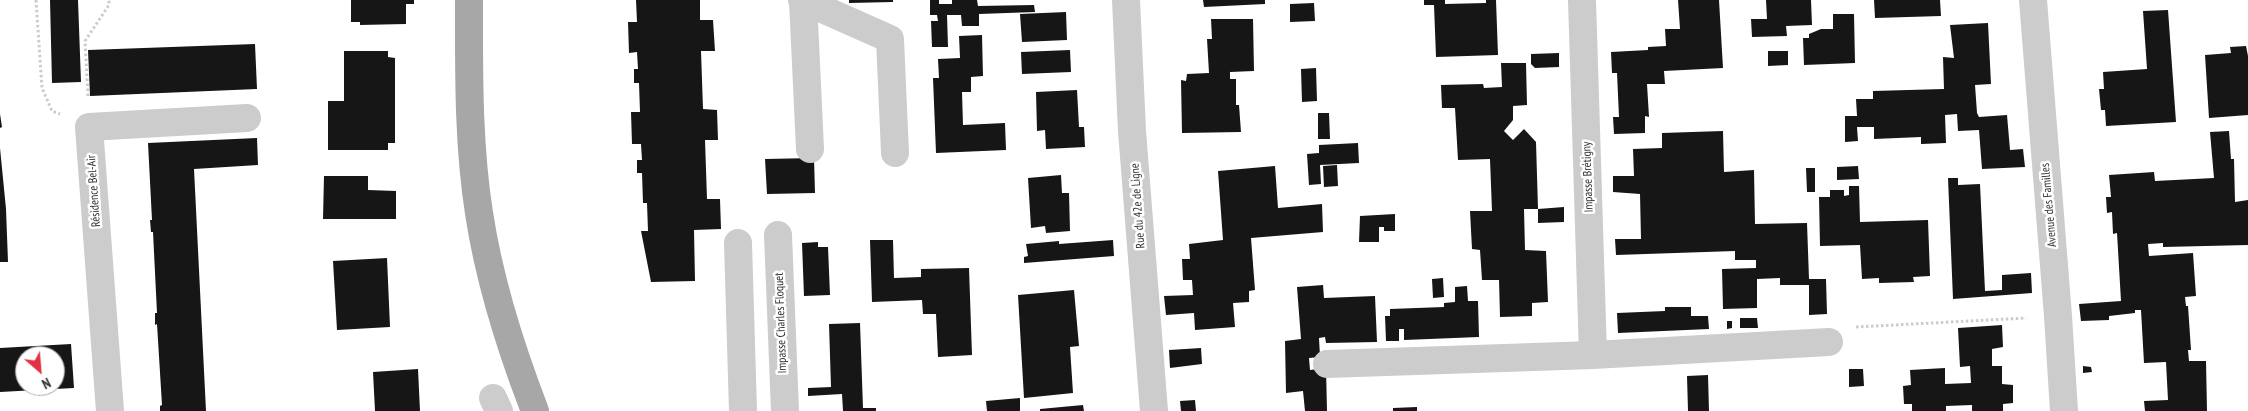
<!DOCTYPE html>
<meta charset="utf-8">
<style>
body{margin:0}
#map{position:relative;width:2248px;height:411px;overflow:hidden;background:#fff;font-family:"PT Sans Narrow",sans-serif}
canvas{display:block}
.north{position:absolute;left:15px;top:346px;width:50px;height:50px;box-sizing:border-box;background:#fff;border:1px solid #acacac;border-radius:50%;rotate:153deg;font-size:14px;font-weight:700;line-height:20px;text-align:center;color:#2f2f2f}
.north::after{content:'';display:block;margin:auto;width:18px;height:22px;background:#e33342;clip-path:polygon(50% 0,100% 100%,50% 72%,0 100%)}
</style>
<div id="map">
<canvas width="2248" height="411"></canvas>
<div class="north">N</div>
</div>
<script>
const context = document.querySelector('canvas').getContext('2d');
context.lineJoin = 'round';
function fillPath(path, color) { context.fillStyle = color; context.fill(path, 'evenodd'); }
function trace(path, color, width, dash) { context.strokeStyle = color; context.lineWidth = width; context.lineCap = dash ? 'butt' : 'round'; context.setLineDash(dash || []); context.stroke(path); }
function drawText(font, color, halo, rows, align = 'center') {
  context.font = font + ' "PT Sans Narrow",sans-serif'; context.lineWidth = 5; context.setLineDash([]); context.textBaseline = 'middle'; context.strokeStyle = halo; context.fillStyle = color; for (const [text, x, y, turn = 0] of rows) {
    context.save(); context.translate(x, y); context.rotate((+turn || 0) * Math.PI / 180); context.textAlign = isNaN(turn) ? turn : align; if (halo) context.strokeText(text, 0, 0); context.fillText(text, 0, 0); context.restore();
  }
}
const building = new Path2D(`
 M50 0H78L81 82 52 83Z
 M351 0H414V4H406V24L360 25V22H351Z
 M636 0H700V20H713L715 51H701L703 109 717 110 718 140H705L707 199H720L721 229 694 230 695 281 651 282 641 231H648L647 203H643L642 173H637V160H642L641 144H632L631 112H640L639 83H634V69H638L637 52 629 53 628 22H637Z
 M849 0H893V2L849 3Z
 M930 0H939V4H952V0H977L978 6 1034 5 1035 12 979 14V26H962L961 15H947L948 47H932L931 21H938L937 15H930Z
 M1203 0H1265V4L1204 7Z
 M1424 0H1445V4L1486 3V0H1496L1498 55 1436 57 1434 5H1424Z
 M1678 0H1719L1723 68 1664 71 1665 84H1647L1649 117 1645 116V133L1614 134 1613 117H1619L1617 73H1612L1611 52 1648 50V47L1666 46 1665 29H1680Z
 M1766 0H1811L1812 25 1786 26 1787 36 1752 37 1751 19H1767Z
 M1874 0H1940L1941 16 1875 18Z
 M1314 3 1315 21 1290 22V4Z
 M2168 10 2176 122 2106 126 2105 110H2101L2099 89H2104L2103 72 2147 69 2143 11Z
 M1066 12 1067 40 1022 42 1020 14Z
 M1833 14H1854L1855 63 1804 65 1803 38H1809V34L1821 29H1833Z
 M1211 19H1253L1254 71 1230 72V79H1236V105H1239L1241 132 1182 133 1181 80 1186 81 1187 74 1209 73 1207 39H1212Z
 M1988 23 1991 84 1975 85 1977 113 1979 117 2007 115 2010 150 2023 149 2025 167 1982 169 1979 130 1958 131 1957 114 1945 115 1946 143 1921 144V137L1874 139V127H1857L1858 141 1845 142V116H1857L1856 99H1873V91L1944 89 1943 57 1954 58 1950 25Z
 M982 35 983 76 971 77V92H962L963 125 1005 123 1006 150 936 153 933 78H939L938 59 960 58 959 36Z
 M255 44 257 89 90 96 88 50Z
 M2246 46 2248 56V115L2209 118 2205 55 2231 53 2230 47Z
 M1070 50 1071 72 1022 74 1021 52Z
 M344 51H388V57L395 58V143H388V150H328V101H344Z
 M1768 51H1788V65L1768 66Z
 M1559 53V67L1535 68 1531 64V54Z
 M1501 63H1526L1527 105 1513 106V120L1504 131 1513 140 1524 129 1536 142 1538 209H1524L1525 250 1546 251 1548 302 1532 303V316L1500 317 1499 280H1482L1480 250 1472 249 1470 211H1492L1490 159 1458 160 1455 108H1442L1441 85 1483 84 1484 88 1502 87Z
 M1316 68 1317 101 1302 102 1301 69Z
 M1077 90 1079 127H1084L1085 147 1046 149 1045 130 1037 131 1036 92Z
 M1318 113H1329L1330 139H1318Z
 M0 114 2 127 0 128Z
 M1723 131 1724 172 1754 170 1755 224 1807 223 1809 279H1826L1827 314 1809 315V285H1780V278L1757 279V308L1723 309 1722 269 1756 268V260H1735V251L1616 255 1615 239H1641L1640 194 1613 192V176H1634L1633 149 1662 148V133Z
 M2229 131 2231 159H2234L2235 202 2248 200V245L2163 247V243L2148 244 2149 256 2193 253 2196 296 2185 297 2186 306H2188L2191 350H2188L2189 361H2206L2207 411H2145L2144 401 2168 400 2166 362 2144 363 2141 310H2135V313L2109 316V320L2081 321 2079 304 2121 301 2117 233 2113 234 2112 212 2107 213 2106 197H2111L2109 175 2154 172 2155 181 2214 178 2210 132Z
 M257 138 258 165 194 169 206 411H160V406L162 405 157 324 155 325V313H157L153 232H151L150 220H152L148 143Z
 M1358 143 1359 163 1320 165 1321 184 1309 185 1307 154 1319 153V145Z
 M0 148 6 209 8 262H0Z
 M814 158 815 193 767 194 765 159Z
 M1337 165 1338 186 1324 187 1323 166Z
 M1275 166 1278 208 1322 204 1323 232 1251 238 1255 290 1249 291V302L1233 303 1235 327 1195 330 1194 313 1166 315 1164 296 1193 295 1192 280H1183L1182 259H1190L1189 244 1223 240 1218 171Z
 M1858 166 1859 179 1837 180V167Z
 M1806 168H1815V192H1807Z
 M1061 175 1062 193H1069L1070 231 1046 233 1045 226 1031 228 1028 178Z
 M324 176H368V190L396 191V219H323Z
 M1948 178H1958V185L1980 184 1985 291 2002 290V275L2031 273 2032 293 1953 299Z
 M1849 186H1859L1860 222 1928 220 1930 276 1913 277 1914 282 1879 283V278L1862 279 1860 245 1820 246 1819 197H1830V190H1844V196L1849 195Z
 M1564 207V222L1538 223V209Z
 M1395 214V231H1384V227H1379V242H1359L1360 216Z
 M870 240H893L894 278 921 277V269L969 268 972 355 938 357 936 314H923L922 300 872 302Z
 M1113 240 1114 256 1024 263V257L1028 256 1026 244 1059 241V244Z
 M818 242V247H828L830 295 804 296 802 243Z
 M387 258 390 327 337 330 333 261Z
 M1443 278 1444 297 1433 298 1432 279Z
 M1323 285 1324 298 1375 296 1377 342 1326 343 1325 337 1319 338 1320 357 1309 358 1310 370 1326 368 1327 411H1305L1303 391 1286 393 1285 341 1301 339 1297 287Z
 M1467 286 1468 301H1478L1479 337 1404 340V329H1399V341H1386L1385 316H1390V309L1444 307V303L1455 302V287Z
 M1074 290 1079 346 1070 347 1073 393 1024 398 1018 295Z
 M1665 307H1691V316H1708L1709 329 1618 333 1617 313 1665 311Z
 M1740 318H1757L1758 328H1740Z
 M1727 321H1732V328L1727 329Z
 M860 323 863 408H876V411H843L842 394 808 396V388L831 387 829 324Z
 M2002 325 2003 347 1992 349V366H2002V384L2013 385V403L2003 404V411H1972V405L1946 406V411H1912V404H1904L1903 386 1911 385 1910 370 1945 368V384L1971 383 1970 366 1960 367 1958 328Z
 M71 344 74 388 0 392V348ZM25 356H55V386H25Z
 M1201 348 1202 364 1170 368 1169 350Z
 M2083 366 2091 367 2092 372 2083 373Z
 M418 369 420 411H375L373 372Z
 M1849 369H1863L1864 386 1849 387Z
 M1708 375 1709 411H1688L1687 376Z
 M1020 398V411H987L986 401Z
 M1195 400 1196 411H1181L1180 401Z
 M1083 405 1084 411H1040V409Z
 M1417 407V411H1393V408Z`);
const path = new Path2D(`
 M36 0 42 88 52 111 60 114
 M88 96 85 41 109 5V0
 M1856 327 2026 318`);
const minor = new Path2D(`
 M802 0 890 39 895 153
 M803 0 810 149
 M1126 0 1132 131 1154 411
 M1582 0 1593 355
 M2033 0 2058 316 2064 411
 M778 235 785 411
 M738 243 743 411
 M1327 364 1593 355 1829 342
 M493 398 499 411
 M110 411 89 127 247 118`);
const major = new Path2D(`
 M469 0C469 71 468 143 479 213 489 279 511 349 535 411`);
const streetNames = [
 ["Impasse Brétigny",1588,177,-92],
 ["Résidence Bel-Air",94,191,-94],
 ["Avenue des Familles",2049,205,-95],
 ["Rue du 42e de Ligne",1138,206,-94],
 ["Impasse Charles Floquet",781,323,-92]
];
fillPath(building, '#161616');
trace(path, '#ccc', 3, [2.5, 2.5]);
trace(minor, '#ccc', 28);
trace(major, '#a7a7a7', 28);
drawText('12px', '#2f2f2f', '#fff', streetNames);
</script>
